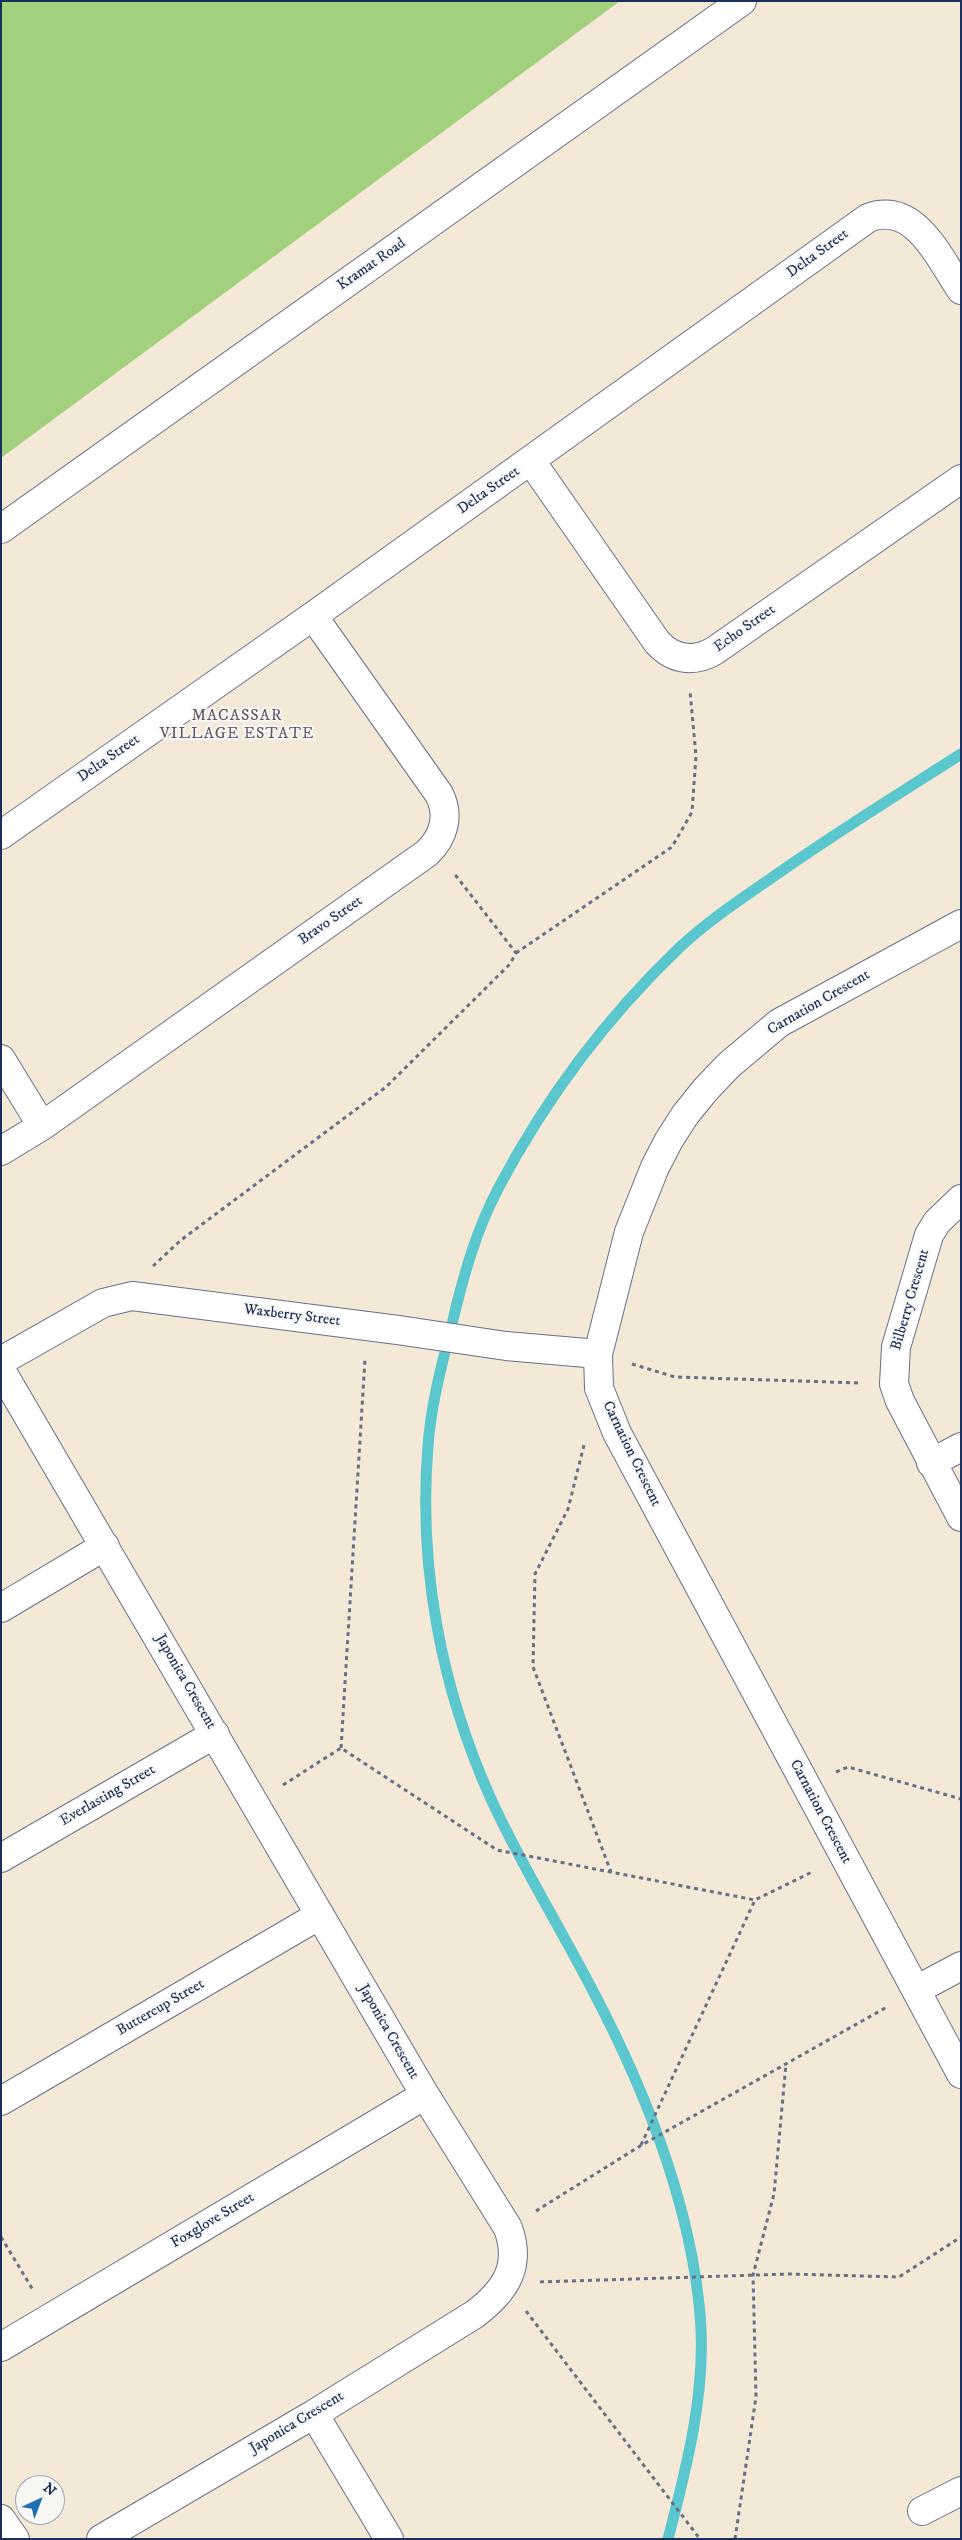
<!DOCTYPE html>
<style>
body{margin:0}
#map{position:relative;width:962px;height:2540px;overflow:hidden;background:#f4e8d6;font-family:"IM FELL DW Pica",serif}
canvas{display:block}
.frame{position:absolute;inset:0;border:2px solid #1b2f5e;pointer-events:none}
.north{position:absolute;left:15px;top:2475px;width:50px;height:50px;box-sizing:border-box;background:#f6f6f2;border:1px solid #9ea6b7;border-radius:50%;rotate:43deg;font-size:14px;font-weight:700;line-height:20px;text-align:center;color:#1b2f5e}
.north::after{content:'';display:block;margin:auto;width:18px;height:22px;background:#1f6fb2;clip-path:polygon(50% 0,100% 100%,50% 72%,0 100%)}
</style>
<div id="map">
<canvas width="962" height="2540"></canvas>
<div class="frame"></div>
<div class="north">N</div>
</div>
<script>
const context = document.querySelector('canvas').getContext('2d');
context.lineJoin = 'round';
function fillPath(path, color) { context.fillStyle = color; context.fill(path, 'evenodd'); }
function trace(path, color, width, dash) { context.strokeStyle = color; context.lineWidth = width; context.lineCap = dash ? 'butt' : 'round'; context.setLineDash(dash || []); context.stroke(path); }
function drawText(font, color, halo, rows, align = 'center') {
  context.font = font + ' "IM FELL DW Pica",serif'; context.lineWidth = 4.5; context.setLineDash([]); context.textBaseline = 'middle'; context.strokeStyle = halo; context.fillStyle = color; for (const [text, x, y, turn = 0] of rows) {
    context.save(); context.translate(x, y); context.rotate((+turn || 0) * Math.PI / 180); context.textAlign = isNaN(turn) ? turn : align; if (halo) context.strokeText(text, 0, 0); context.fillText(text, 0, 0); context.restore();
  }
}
const green = new Path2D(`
 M1 1H620L1 458Z`);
const stream = new Path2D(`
 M668 2539C687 2466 707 2389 700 2314 690 2201 645 2090 593 1991 560 1927 521 1865 491 1799 441 1688 418 1567 428 1446 431 1404 442 1364 452 1324 463 1277 476 1230 499 1187 546 1098 607 1017 679 948 707 922 738 901 770 879 832 835 897 795 961 754`);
const path = new Path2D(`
 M516 953 672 847 692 812 696 756 690 691
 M153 1266 181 1240 386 1087 510 964 516 953 453 872
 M632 1364 675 1377 861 1383
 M584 1445 568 1509 535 1574 533 1667 611 1872
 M341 1748 365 1359
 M836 1772 848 1767 961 1799
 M283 1785 341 1748 497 1850 755 1900
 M641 2145 755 1900 814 1871
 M536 2211 640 2146 887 2007
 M1 2237 33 2290
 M540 2282 789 2274 899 2277 961 2237
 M526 2311 700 2539
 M735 2539 756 2397 753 2275 774 2194 786 2064`);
const minor = new Path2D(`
 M531 461 657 642C673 660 693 663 714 651L961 479
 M1 529 742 1
 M1 835 313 616 868 218C915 200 939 258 961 290
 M961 924 779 1023 729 1065 706 1089 685 1115 669 1140 655 1167 629 1232 598 1354 599 1388 617 1433 961 2074
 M1 1059 42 1126
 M1 1151 42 1126 427 853C444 837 450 815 439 794L313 616
 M961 1199 937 1222 929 1235 896 1347 894 1384 900 1401 961 1517
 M1 1361 103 1303 132 1296 398 1330 506 1346 598 1354
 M1 1370 425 2095 508 2228C522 2267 505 2291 475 2314L314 2414 101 2539
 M931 1463 961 1447
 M1 1608 105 1546
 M1 1858 215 1734
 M916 1990 961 1966
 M1 2101 320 1915
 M1 2347 425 2095
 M314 2414 389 2539
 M922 2511 961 2491
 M1 2519 15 2539`);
const streetNames = [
 ["Delta Street",818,254,-36],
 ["Kramat Road",372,265,-35],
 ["Delta Street",489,491,-35],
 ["Echo Street",745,629,-35],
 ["Delta Street",109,759,-35],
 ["Bravo Street",331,921,-35],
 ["Carnation Crescent",819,1003,-30],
 ["Bilberry Crescent",911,1300,-74],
 ["Waxberry Street",292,1316,7],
 ["Carnation Crescent",631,1454,64],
 ["Japonica Crescent",185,1682,60],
 ["Everlasting Street",108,1796,-30],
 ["Carnation Crescent",820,1812,62],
 ["Buttercup Street",161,2008,-30],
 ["Japonica Crescent",388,2032,60],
 ["Foxglove Street",213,2221,-31],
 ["Japonica Crescent",297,2423,-31]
];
const neighbourhoodNames = [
 ["MACASSAR",237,717],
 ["VILLAGE ESTATE",237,735]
];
fillPath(green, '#a3d07d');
trace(stream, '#5ac7cf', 11);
trace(minor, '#677088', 30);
trace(path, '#677088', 3, [4, 4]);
trace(minor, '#fff', 28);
drawText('15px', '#1b2f5e', '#f6f6f2', streetNames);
context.letterSpacing = '1px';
drawText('16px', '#645665', '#f6f6f2', neighbourhoodNames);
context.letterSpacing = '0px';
</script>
